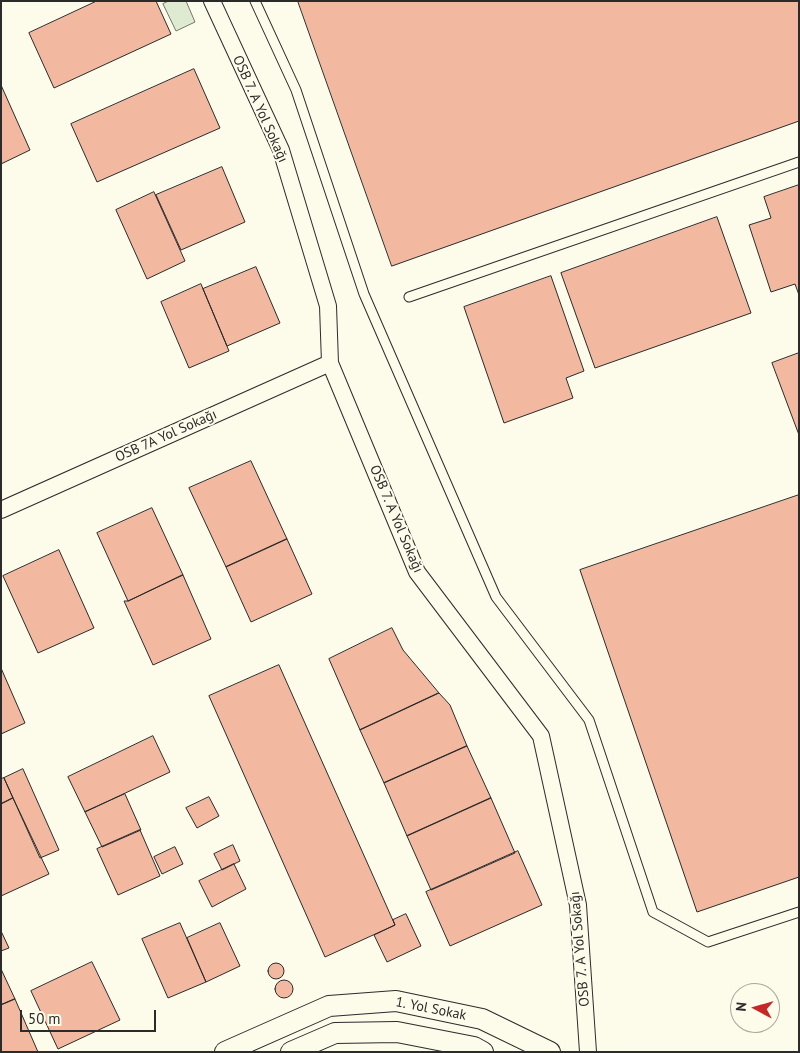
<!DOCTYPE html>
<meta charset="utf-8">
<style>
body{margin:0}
#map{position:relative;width:800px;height:1053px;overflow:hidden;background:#fdfbea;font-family:"PT Sans",sans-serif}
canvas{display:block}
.frame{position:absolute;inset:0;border:2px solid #2b2b2b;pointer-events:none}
.north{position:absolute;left:730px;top:983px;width:50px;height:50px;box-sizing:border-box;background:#fdfbea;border:1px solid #a9a89e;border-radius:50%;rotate:276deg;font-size:14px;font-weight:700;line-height:20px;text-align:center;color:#2b2b2b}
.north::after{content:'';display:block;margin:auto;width:18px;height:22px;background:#c62828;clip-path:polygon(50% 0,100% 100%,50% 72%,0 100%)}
.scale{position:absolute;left:20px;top:1010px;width:136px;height:22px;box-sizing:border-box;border:2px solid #2b2b2b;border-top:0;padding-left:6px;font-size:15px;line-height:18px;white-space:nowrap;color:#2b2b2b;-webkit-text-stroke:4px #fdfbea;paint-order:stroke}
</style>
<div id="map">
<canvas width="800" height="1053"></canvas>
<div class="frame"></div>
<div class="north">N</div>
<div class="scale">50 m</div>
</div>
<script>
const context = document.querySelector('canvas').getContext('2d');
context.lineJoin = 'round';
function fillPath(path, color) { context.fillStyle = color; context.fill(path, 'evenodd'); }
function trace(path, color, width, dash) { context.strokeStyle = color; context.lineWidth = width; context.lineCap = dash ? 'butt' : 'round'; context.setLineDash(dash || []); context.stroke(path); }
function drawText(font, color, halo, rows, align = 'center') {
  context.font = font + ' "PT Sans",sans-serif'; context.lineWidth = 4; context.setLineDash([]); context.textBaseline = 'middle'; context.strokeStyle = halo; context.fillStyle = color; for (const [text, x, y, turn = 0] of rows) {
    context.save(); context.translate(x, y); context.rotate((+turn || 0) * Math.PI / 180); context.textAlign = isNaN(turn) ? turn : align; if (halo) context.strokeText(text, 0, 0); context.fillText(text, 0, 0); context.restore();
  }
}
const green = new Path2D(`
 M169 1H186L195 22 176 31 163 4Z`);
const building = new Path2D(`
 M97 1H156L171 34 54 88 29 33Z
 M298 1H799V121L392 266Z
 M194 69 220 128 97 182 71 124Z
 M1 85 30 150 1 164Z
 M222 167 245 222 181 250 156 195Z
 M799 185V295L795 284 771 292 749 225 771 218 764 197Z
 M154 192 185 261 147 279 116 210Z
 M717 217 751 313 595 368 561 273Z
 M256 267 280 323 227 346 203 289Z
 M551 276 584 371 566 378 573 398 504 423 464 307Z
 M201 284 229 351 189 368 161 302Z
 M799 353V435L772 363Z
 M251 461 287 539 226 567 189 488Z
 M799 495V877L697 912 580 570Z
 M152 508 183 575 128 601 97 533Z
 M287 539 312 594 251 622 226 567Z
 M59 550 94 628 38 653 3 576Z
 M183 575 211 639 153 665 124 601H128Z
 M392 628 403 650 439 693 360 730 329 659Z
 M279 665 395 925 325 957 209 696Z
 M1 668 25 723 1 734Z
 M439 693 450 705 467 746 384 783 360 730Z
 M153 736 170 772 85 812 68 777Z
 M467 746 491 798 407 836 384 783Z
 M23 769 59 850 40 858 4 778Z
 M4 778 13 798 1 804V779Z
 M125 794 141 830 102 847 85 812Z
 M209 797 219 816 197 828 186 808Z
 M13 798 49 874 1 896V804Z
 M491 798 515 853 431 890 407 836Z
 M140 830 160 876 118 895 97 849Z
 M233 845 240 861 222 870 214 854Z
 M175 847 183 864 162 874 154 857Z
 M518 851 542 905 450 946 426 892Z
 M234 864 246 889 212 907 199 881Z
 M406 914 421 946 387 962 374 935 395 925 393 920Z
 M180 923 206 982 168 998 142 939Z
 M220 923 240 966 206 982 187 938Z
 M1 931 9 948 1 951Z
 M92 962 120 1020 58 1049 31 991Z
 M268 971a8 8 0 1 1 16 0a8 8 0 1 1-16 0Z
 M1 969 15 999 1 1005Z
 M275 989a9 9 0 1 1 18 0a9 9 0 1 1-18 0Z
 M15 999 38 1052H1V1005Z`);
const service = new Path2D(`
 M255 1 296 90 364 294 496 597 589 720 653 912 708 942 799 912
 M409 297 799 162`);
const minor = new Path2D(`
 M212 1 281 150 328 306 330 363 417 572 541 736 578 905 588 1052
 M1 510 330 363`);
const tertiary = new Path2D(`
 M225 1052 329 1006 396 1001 482 1019 550 1052
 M291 1052 335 1033 397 1032 474 1047 483 1052`);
const streetNames = [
 ["OSB 7. A Yol Sokağı",260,109,66],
 ["OSB 7A Yol Sokağı",166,436,-24],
 ["OSB 7. A Yol Sokağı",396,519,67],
 ["OSB 7. A Yol Sokağı",580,949,-95],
 ["1. Yol Sokak",431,1009,11]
];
fillPath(green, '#deebd1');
trace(green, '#74746e', 1);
fillPath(building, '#f2b8a0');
trace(building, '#2b2b2b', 1);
trace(service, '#2b2b2b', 11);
trace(minor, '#2b2b2b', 18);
trace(tertiary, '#2b2b2b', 22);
trace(service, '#fdfbea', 9);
trace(minor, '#fdfbea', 16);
trace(tertiary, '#fdfbea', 20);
drawText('14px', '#2b2b2b', '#fdfbea', streetNames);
</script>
